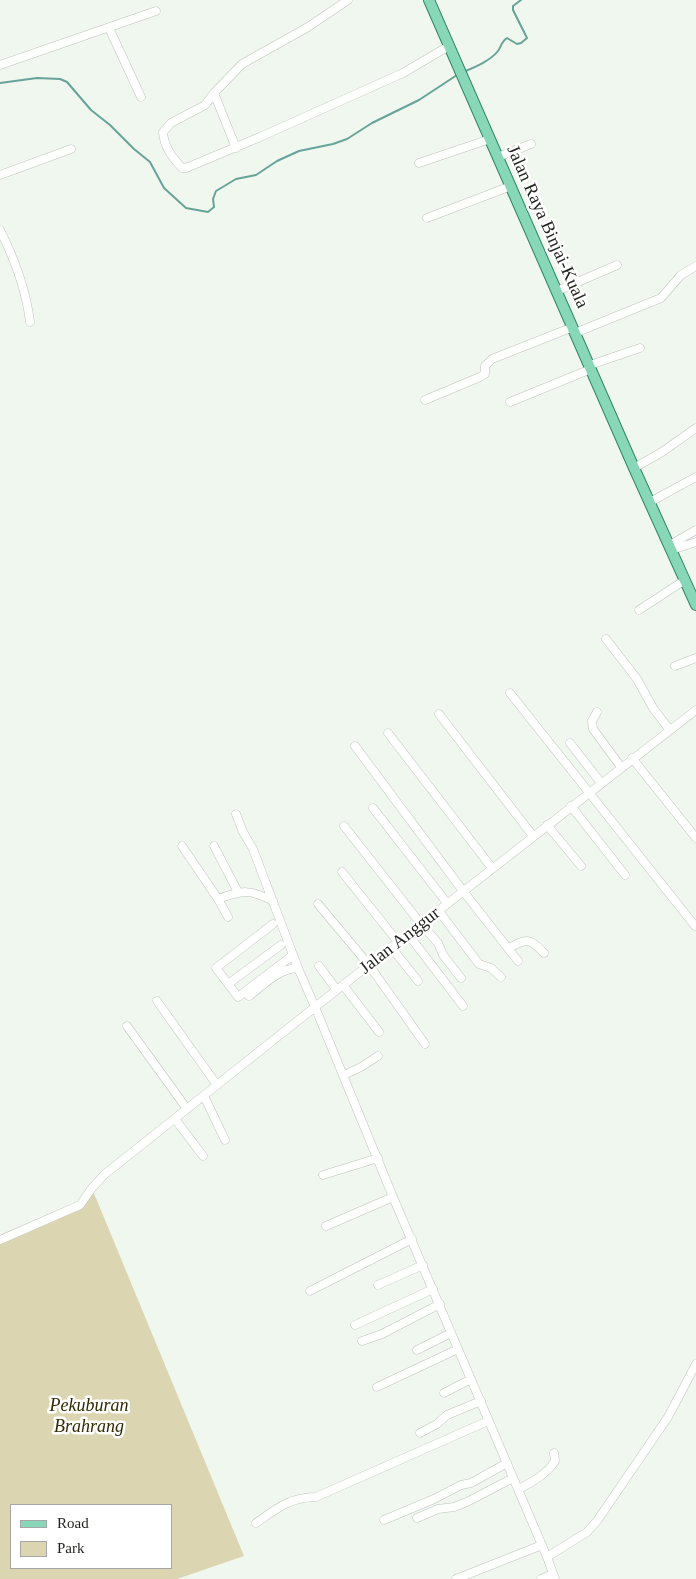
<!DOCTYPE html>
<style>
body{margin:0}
#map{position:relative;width:696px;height:1579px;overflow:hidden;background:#f0f7ef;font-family:Georgia,serif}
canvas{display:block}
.legend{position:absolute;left:10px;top:1504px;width:162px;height:65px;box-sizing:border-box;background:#fff;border:1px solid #a5a6a5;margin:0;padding:6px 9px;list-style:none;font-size:15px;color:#1f211e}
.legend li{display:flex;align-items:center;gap:10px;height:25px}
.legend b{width:25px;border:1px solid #a5a6a5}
</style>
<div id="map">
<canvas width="696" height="1579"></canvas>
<ul class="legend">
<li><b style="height:6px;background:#87d7b8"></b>Road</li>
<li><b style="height:14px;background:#dbd5b1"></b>Park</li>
</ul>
</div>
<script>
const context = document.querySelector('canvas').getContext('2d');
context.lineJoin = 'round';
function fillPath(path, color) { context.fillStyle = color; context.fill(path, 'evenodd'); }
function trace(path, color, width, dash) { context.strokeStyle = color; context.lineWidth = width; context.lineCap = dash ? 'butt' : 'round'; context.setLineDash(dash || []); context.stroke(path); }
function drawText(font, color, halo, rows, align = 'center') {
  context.font = font + ' Georgia,serif'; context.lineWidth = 5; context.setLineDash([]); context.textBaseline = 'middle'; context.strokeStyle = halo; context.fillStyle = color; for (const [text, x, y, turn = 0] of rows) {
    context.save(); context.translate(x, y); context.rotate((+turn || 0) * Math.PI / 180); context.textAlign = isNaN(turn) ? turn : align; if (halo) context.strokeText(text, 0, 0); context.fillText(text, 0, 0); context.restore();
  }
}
const green = new Path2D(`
 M93 1191 244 1556 177 1579H0V1244L78 1210ZM11 1505H171V1568H11Z`);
const stream = new Path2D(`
 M463 72C475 67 490 61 498 51 501 47 501 42 507 38L517 44 521 43 527 38 513 10V6L521 0
 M0 83 37 78 60 79 67 82 91 110 110 125 134 149 150 162 164 188 186 208 208 212 214 207 213 199 216 191 236 179 256 175 277 161 299 151 333 144 347 139 372 123 419 100 457 75`);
const minor = new Path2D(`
 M348 0 308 27 242 64 214 93 205 105 171 123 163 132C164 147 172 157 182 168H186L260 137 403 73 449 46
 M109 28 141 97
 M0 65 156 11
 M214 93 236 148
 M498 157 531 144
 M419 163 490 139
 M0 175 71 149
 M427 218 511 186
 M0 230C15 260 26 289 30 322
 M557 291 617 265
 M575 333 661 298 681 275 696 266
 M590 365 640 348
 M425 400 480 377 485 374V366L492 359 573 327
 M510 402 591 369
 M634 468 662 452 696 428
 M650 502 696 477
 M670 545 696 530
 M671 550 696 542
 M639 610 685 580
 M606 639 637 679 653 708 669 729
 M675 666 696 658
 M510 693 695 926
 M597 712 592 721 593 729 621 767
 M439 714 533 836
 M388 733 492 868
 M570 743 601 783
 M355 746 463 891 518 961
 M632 758 696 838
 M571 806 625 875
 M373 808 447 903
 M236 814 243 832 253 849 298 968 315 1007 393 1197 547 1557 555 1579
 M547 825 581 866
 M344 826 421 924 438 943 443 955 461 978
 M182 846 218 899 228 917
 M214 846 238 892
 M342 872 398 942
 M218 899C243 890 250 889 273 901
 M318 904 369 965 425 1044
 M438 910 479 964 491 968 501 977
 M273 924 216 968 238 997 293 955
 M408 934 463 1006
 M391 947 418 981
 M509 948C528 938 529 938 544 953
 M319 966 337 990
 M228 984 281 945
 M343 985 379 1032
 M249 996C265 984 278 969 298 968
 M157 1001 217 1085
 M127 1026 187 1109
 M344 1075 361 1067 378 1056
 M204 1096 225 1140
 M175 1119 203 1156
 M323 1175 378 1158
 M326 1226 393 1197
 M0 1240 80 1205 92 1188 105 1174 315 1007 696 710
 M378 1285 423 1265
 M310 1291 412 1239
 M355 1325 433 1289
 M362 1341 382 1334 440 1304
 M417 1350 451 1333
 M377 1387 458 1349
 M444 1393 471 1379
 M420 1433 437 1424 447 1415 481 1401
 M519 1489C532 1482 547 1474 555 1461L554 1453
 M417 1518 438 1509 454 1507 467 1502 513 1478
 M384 1520 434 1499 461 1485 471 1483 507 1463
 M256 1523C276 1509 290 1497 316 1497L488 1421
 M547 1557 587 1532 597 1521 668 1417 696 1364
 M456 1579 542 1545
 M541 1579 553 1574`);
const major = new Path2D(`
 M429 0 634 468 696 605`);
const streetNames = [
 ["Jalan Raya Binjai-Kuala",547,227,66],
 ["Jalan Anggur",400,941,-38]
];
const parkNames = [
 ["Pekuburan",89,1406],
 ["Brahrang",89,1427]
];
fillPath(green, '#dbd5b1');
trace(stream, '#67a39a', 2);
trace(minor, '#bec4bd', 9);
trace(major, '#2f8664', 12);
trace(minor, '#fff', 8);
trace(major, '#87d7b8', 10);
drawText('18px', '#1f211e', '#fff', streetNames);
drawText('italic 18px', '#322a03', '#fff', parkNames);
</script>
